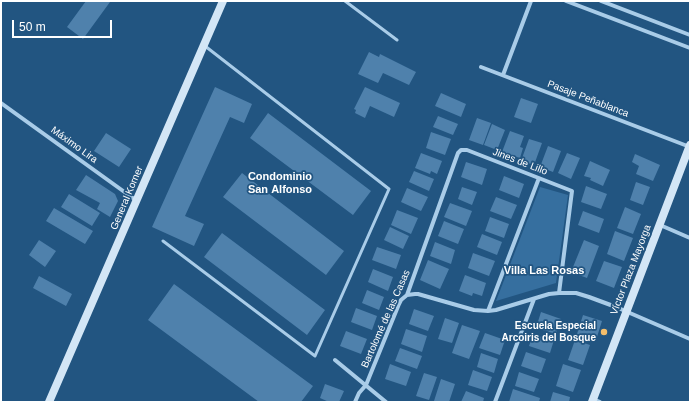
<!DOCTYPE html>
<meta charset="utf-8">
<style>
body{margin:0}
#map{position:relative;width:691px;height:403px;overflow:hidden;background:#225581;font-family:Helvetica,sans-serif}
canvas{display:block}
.frame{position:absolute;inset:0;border:2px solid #fff;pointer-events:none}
.scale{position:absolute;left:12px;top:20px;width:100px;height:18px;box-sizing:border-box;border:2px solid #fff;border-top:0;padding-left:5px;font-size:12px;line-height:14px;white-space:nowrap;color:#fff;-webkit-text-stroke:3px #225581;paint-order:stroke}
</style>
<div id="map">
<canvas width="691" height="403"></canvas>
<div class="frame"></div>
<div class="scale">50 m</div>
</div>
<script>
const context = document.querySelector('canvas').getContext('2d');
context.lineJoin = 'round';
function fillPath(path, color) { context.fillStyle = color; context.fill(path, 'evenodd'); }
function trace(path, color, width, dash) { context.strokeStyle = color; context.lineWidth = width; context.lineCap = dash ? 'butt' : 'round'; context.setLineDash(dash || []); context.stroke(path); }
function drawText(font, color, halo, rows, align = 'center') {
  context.font = font + ' Helvetica,sans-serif'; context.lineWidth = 3.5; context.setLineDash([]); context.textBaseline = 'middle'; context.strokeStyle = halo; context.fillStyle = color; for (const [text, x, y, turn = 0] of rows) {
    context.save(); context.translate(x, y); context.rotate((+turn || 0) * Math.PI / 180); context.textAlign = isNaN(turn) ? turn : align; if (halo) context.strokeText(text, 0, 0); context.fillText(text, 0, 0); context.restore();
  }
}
const green = new Path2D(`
 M540 187 568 195 556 283 496 301Z`);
const building = new Path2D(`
 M86 1H108L110 2 83 39 67 27Z
 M369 52 379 57 380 54 416 72 409 85 383 73 378 83 358 74Z
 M215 87 252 104 244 123 230 117 185 216 204 224 194 246 152 227Z
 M365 87 400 103 394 117 370 106 365 118 355 113 356 110 354 109Z
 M441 93 466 104 461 117 435 106Z
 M521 98 538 104 531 123 514 117Z
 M268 113 371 191 353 215 250 138Z
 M438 116 458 124 453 135 433 127Z
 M477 118 491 123 483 145 469 140Z
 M492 124 505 130 497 150 484 145Z
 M510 131 524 136 520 147 523 148 520 158 502 152Z
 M431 132 451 139 445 155 426 148Z
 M106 133 131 149 119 167 94 151Z
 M529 139 542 143 534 165 521 161Z
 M548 146 561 151 553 172 540 167Z
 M421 153 442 161 437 174 431 171 430 174 415 168Z
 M567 153 580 158 571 179 558 173Z
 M635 154 660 165 653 181 636 174 639 166 632 162Z
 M590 161 610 170 603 186 590 180 591 178 584 176Z
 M466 162 487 169 482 185 461 177Z
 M414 171 434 179 429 191 409 182Z
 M242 173 344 251 326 275 223 197Z
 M86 175 115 194 118 201 110 217 97 209 100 203 76 190Z
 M504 176 524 184 519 198 499 190Z
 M636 182 650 187 643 205 630 200Z
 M586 186 607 194 601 209 581 202Z
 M462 187 477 192 472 205 458 199Z
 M407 188 428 197 421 211 401 202Z
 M69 194 100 213 92 226 61 207Z
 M496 197 517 205 511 219 490 211Z
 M450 203 472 211 466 226 444 217Z
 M625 207 641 214 633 234 617 228Z
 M54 208 93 231 85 244 46 221Z
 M397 210 418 218 411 234 391 225Z
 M583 211 604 219 599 233 578 225Z
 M490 217 509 224 504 238 485 231Z
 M444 221 464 229 458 244 438 236Z
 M390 227 409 236 403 249 384 240Z
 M615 231 633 238 624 261 607 254Z
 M222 233 325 310 307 335 204 257Z
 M482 234 502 242 497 255 477 247Z
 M39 240 56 251 45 267 29 255Z
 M584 240 599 246 587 278 571 272Z
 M435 242 455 250 451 264 430 256Z
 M377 247 401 255 396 269 372 260Z
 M473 253 495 261 489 276 468 268Z
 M428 260 449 269 440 289 420 280Z
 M604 261 622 267 614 288 596 281Z
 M373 269 393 277 388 291 368 282Z
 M465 275 486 283 482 296 473 293 472 296 459 291Z
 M39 276 72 294 66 306 33 288Z
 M174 284 313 386 301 402H259L148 320Z
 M367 290 384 297 379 310 362 303Z
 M356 308 377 316 372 330 351 322Z
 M414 309 434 316 428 331 409 324Z
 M541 312 561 319 556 334 536 328Z
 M583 315 602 321 596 340 577 334Z
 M445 318 459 323 452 343 438 339Z
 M462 325 480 331 469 359 452 353Z
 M406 329 427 336 422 352 401 344Z
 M346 331 367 339 361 354 340 346Z
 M485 333 505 340 500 355 479 348Z
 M541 336 554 340 550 353 529 346 532 337 539 339Z
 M575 340 590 345 583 365 568 360Z
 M400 348 422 356 417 369 395 361Z
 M526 352 546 359 541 373 521 366Z
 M481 353 498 359 494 373 477 367Z
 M390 364 411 372 406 386 385 379Z
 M563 364 581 370 573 392 556 386Z
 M473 370 492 377 487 391 468 385Z
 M519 372 539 379 534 392 515 386Z
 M424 373 437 377 429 400 416 396Z
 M441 379 455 384 449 402H438L434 401Z
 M325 384 344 391 339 402H329L320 398Z
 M513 389 540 398 539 402H509Z
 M466 391 484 398 483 402H461Z
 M553 392 570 397 569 402H550Z`);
const lane = new Path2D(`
 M345 1 397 40
 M163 241 315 356 389 189 205 46`);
const street = new Path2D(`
 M566 1 690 48
 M601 1 690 35
 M481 67 690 147
 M503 75 531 1
 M1 103 137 201
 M660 225 690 238
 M407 295 415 294H418L474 310 488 311 496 310 549 294 559 293H576L589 297 616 307 690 339
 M488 311 539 178
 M335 360 386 402
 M593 399 600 402
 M355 402 359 393 366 385 399 304 401 300 407 295 458 153 461 150H467L572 191 559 293
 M495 402 534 299`);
const secondary = new Path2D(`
 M49 402 223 1
 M592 402 690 145`);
const markers = [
 [604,332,4,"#f4be6b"]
];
const streetNames = [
 ["Pasaje Peñablanca",588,99,21],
 ["Máximo Lira",74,145,36],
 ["Jines de Lillo",520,162,21],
 ["General Korner",127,198,-67],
 ["Víctor Plaza Mayorga",631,270,-69],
 ["Bartolomé de las Casas",386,319,-66]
];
const poiNames = [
 ["Escuela Especial",596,326],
 ["Arcoiris del Bosque",596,338]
];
const neighbourhoodNames = [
 ["Condominio",280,177],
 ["San Alfonso",280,190],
 ["Villa Las Rosas",544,271]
];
fillPath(green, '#366f9f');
fillPath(building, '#4f81ac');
trace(lane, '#a9cce8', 3);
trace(street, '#a9cce8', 4);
trace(secondary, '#d3e6f6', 8);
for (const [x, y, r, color] of markers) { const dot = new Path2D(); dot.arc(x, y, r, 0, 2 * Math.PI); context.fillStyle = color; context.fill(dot); trace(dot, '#225581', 1.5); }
drawText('10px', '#fff', '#225581', streetNames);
drawText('bold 10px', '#fff', '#225581', poiNames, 'right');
drawText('bold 11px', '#fff', '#225581', neighbourhoodNames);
</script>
